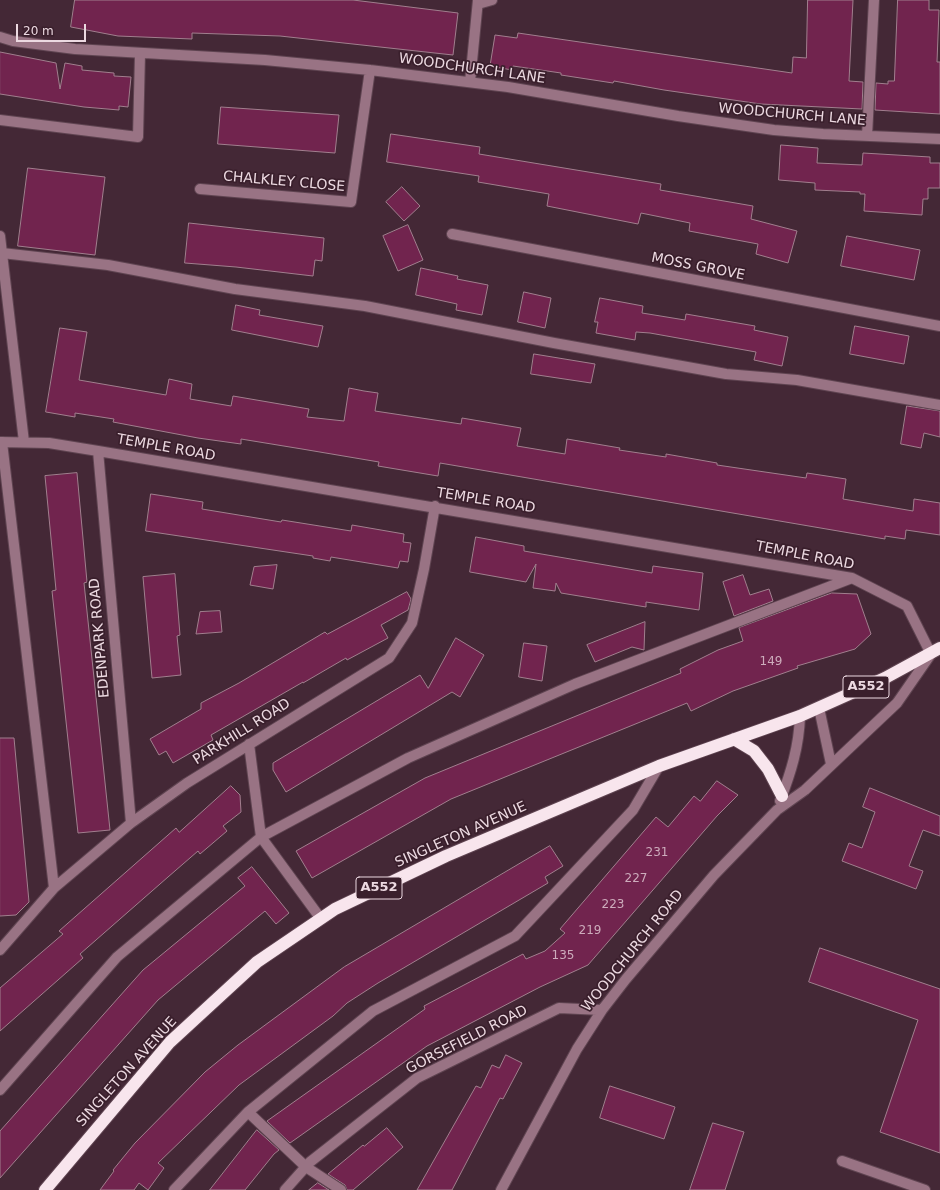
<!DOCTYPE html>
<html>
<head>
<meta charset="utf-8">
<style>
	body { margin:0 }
	#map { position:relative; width:940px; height:1190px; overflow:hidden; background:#442836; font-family:"DejaVu Sans",sans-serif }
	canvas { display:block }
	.scale { position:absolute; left:16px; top:24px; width:70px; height:18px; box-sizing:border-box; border:2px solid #ecd9e1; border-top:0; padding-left:5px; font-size:12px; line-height:14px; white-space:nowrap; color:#ecd9e1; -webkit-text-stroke:3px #3a1f2c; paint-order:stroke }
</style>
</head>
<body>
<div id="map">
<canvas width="940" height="1190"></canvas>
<div class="scale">20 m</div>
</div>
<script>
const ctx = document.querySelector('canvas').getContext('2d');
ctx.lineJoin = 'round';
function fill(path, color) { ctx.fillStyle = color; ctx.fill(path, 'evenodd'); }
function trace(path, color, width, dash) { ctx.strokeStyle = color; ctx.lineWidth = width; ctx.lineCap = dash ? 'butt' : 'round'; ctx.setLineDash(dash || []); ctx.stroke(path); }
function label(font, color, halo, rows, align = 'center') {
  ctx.font = font + ' "DejaVu Sans",sans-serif'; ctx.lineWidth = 3.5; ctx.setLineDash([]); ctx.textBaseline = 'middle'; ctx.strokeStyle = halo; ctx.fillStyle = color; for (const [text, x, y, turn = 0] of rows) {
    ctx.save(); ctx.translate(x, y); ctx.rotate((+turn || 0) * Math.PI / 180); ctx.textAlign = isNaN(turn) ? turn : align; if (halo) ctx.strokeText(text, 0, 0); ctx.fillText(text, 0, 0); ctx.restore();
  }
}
const building = new Path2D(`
	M75,0h278l105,13 -5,42 -173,-19 -88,-3v6l-74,-3 -47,-9z
	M808,0h45l-4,81 14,1 -1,27 -101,-5 -97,-14 -50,-9 -1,2 -52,-8v-2l-48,-7 -1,4 -22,-4 5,-31 22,3 1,-5 274,40 1,-16 13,1z
	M898,0h31v10h10l-2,52h3v52l-65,-4 1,-27 12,1v-3h6z
	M0,52l56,11 4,26 5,-26 17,3v4l32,3v3l17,1 -3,30 -9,-1v4l-35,-3 -84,-13z
	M221,107l118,8 -4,38 -117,-9z
	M391,134l89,13 -1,7 182,30 -1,6 93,16 -2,13 46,12 -9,32 -32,-9 2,-10 -69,-13 1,-8 -49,-10 -3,11 -91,-18 2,-12 -71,-12 1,-6 -92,-14z
	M781,145l37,3 -1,15 45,2 1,-12 67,4v6h10v25h-12v11h-5l-1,16 -58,-4 1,-17h-5v-2l-45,-2v-7l-36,-3z
	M28,168l77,9 -10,78 -77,-9z
	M402,187l18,19 -16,15 -18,-19z
	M189,223l135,15 -2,23 -7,-1 -2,16 -77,-9 -51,-4z
	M408,225l15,35 -25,11 -15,-35z
	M847,236l73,14 -6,30 -73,-14z
	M421,268l37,8 -1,3 31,6 -6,30 -26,-5 1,-6 -41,-9z
	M524,292l27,6 -6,30 -27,-6z
	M600,298l43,8 -1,7 43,7 1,-6 69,12 -1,4 34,7 -6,29 -28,-6 2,-8 -106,-19 -14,-1 -1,8 -39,-7 2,-11h-3z
	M236,305l24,5 -1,5 64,11 -5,21 -86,-17z
	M855,326l54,10 -5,28 -54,-10z
	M60,328l27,4 -8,48 87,15 3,-16 23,5 -2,15 41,7 2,-10 76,13 -2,8 37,4 5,-33 15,3 14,2 -3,18 86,13 1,-6 59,10 -4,18 48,8 2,-15 53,9 -1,2 47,7v-3l51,9v2l89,13 1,-5 39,6 -3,20 70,12 1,-12 26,4v32l-34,-5 -1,9 -20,-3v3l-445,-76 -2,13 -60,-10 1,-4 -77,-13 -61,-10v5l-43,-6 -85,-16 1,-3 -39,-6v4l-29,-5z
	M534,354l61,10 -4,19 -60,-9z
	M907,406l33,5v26l-16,-4 -3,15 -20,-4z
	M77,473l10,109 -3,1 26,247 -32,3 -26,-242 4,-1 -11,-114z
	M151,494l52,8 -1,7 79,13 1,-2 69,11 1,-6 52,9 -1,8 8,1 -3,19 -8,-1 -2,7 -67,-11 -1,4 -17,-3v-2l-167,-25z
	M476,537l48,9v5l128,22 1,-7 50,7 -4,37 -53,-8v5l-85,-14 -5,-10 -1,8 -22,-3 3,-24 -10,18 -56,-10z
	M277,565l-4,24 -23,-4 4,-18z
	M175,574l5,61 -3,1 4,39 -29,3 -9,-101z
	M743,575l7,20 19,-6 4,12 -39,15 -11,-34z
	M407,592l4,7 -3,11 -27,15 7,13 -41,22 -1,-2 -43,25v-1l-92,53 2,5 -40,23 -7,-12 -7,4 -9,-16 51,-30v-6l38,-20 86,-51 2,2z
	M832,593l25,1 14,40 -16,15 -58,17 1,2 -65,23 -42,20 -4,-8 -236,96 -139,79 -16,-27 129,-73 256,-105 -1,-4 38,-19 25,-9 -4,-13z
	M220,611l2,21 -26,2 4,-22z
	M645,622l-1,28 -12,-3 -37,15 -8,-17z
	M456,638l28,17 -24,42 -8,-5 -166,100 -13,-22v-7l147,-88 8,13z
	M524,643l23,3 -5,35 -23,-4z
	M0,738h14l15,164 -13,13 -16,1z
	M717,781l21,14 -21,21 -129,149 -48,22 -113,59 -137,97 -23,-22 158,-112 -1,-3 99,-52 3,5 19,-8 20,-18 -5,-4 96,-112 12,10 26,-31 6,5z
	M231,786l9,9 1,17 -18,14 4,5 -27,23 -2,-3 -30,26 -88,77 3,4 -83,73v-43l63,-54 -4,-3 117,-103 3,4z
	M870,788l70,28v20l-17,-6 -14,36 14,5 -7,18 -74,-28 7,-18 13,5 13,-36 -12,-5z
	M550,846l13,20 -18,11 3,6 -170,100 -31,20 -14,13 -94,69 -81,78 6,5 -16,22 -9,-7 -5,7h-34l14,-19 -1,-1 22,-27 70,-71 33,-27 106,-78z
	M252,867l37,46 -13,11 -11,-13 -107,89 -158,178v-47l143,-161 102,-84 -7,-8z
	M820,948l120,41v164l-60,-21 38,-112 -109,-38z
	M506,1055l16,8 -19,36 -3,-1 -48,92h-35l59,-104 5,2 11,-23 7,3z
	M610,1086l65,21 -11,32 -64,-21z
	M713,1123l31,9 -19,58h-35z
	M387,1128l16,19 -50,43h-6l-2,-5 -17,-11 35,-29 1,1z
	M257,1130l22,20 -5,4 -29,36h-35z
	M318,1183l11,7h-20z`);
fill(building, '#71244e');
trace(building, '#a17f8e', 1);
const minor = new Path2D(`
	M478,4l14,-4
	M0,37l13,4 62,8 190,11 105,10 138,17 170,29 96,14 49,4 117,5
	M470,82l8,-82
	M0,120l138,17 2,-83
	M867,136l7,-136
	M200,189l151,13 19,-132
	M452,234l488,92
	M0,236l24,206
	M2,253l106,12 127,24 130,17 189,37 172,31 71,6 143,25
	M0,442l49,1 49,8 754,127 55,28 24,48 -34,49 -92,87 -28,20 -63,65 -88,104 -24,31 -25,39 -76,141
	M2,442l52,446
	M98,451l33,372
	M819,708l12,56
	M249,744l12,93 60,82
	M780,801c11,-29 19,-54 20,-85
	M0,950l54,-62 77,-65 56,-40 202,-125 23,-35 12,-54 11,-63
	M0,1090l117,-133 144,-120 147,-79 167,-74 277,-106
	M842,1161l83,29
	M174,1190l74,-78
	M285,1190l25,-28 107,-84 142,-70 43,2
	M341,1190l-35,-23 -58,-55 125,-101 142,-75 118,-126 26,-44`);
const highway = new Path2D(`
	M734,739l20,12 14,18 14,27
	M45,1190l125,-148 87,-80 78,-53 111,-53 213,-90 141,-50 85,-38 55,-30`);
trace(minor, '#5f4451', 12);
trace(highway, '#5f4451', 14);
trace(minor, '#997384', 10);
trace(highway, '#f8e5ed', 12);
label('12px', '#cdacbc', null, [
	["149",771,662],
	["231",657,853],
	["227",636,879],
	["223",613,905],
	["219",590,931],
	["135",563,956]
]);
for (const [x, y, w] of [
	[866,687,46],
	[379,888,46]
]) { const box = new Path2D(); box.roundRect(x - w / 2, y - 11, w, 22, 3); ctx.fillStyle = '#3a1f2c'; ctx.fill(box); trace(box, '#ecd9e1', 1); }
label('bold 13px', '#ecd9e1', null, [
	["A552",866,687],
	["A552",379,888]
]);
label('14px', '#ecd9e1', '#3a1f2c', [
	["WOODCHURCH LANE",472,69,8],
	["WOODCHURCH LANE",792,115,5],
	["CHALKLEY CLOSE",284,182,5],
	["MOSS GROVE",698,267,11],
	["TEMPLE ROAD",166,448,10],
	["TEMPLE ROAD",486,501,9],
	["TEMPLE ROAD",805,556,11],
	["EDENPARK ROAD",100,638,-95],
	["PARKHILL ROAD",242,732,-32],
	["SINGLETON AVENUE",461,835,-24],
	["WOODCHURCH ROAD",633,951,-51],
	["GORSEFIELD ROAD",467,1040,-27],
	["SINGLETON AVENUE",127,1072,-48]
]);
</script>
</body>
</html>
